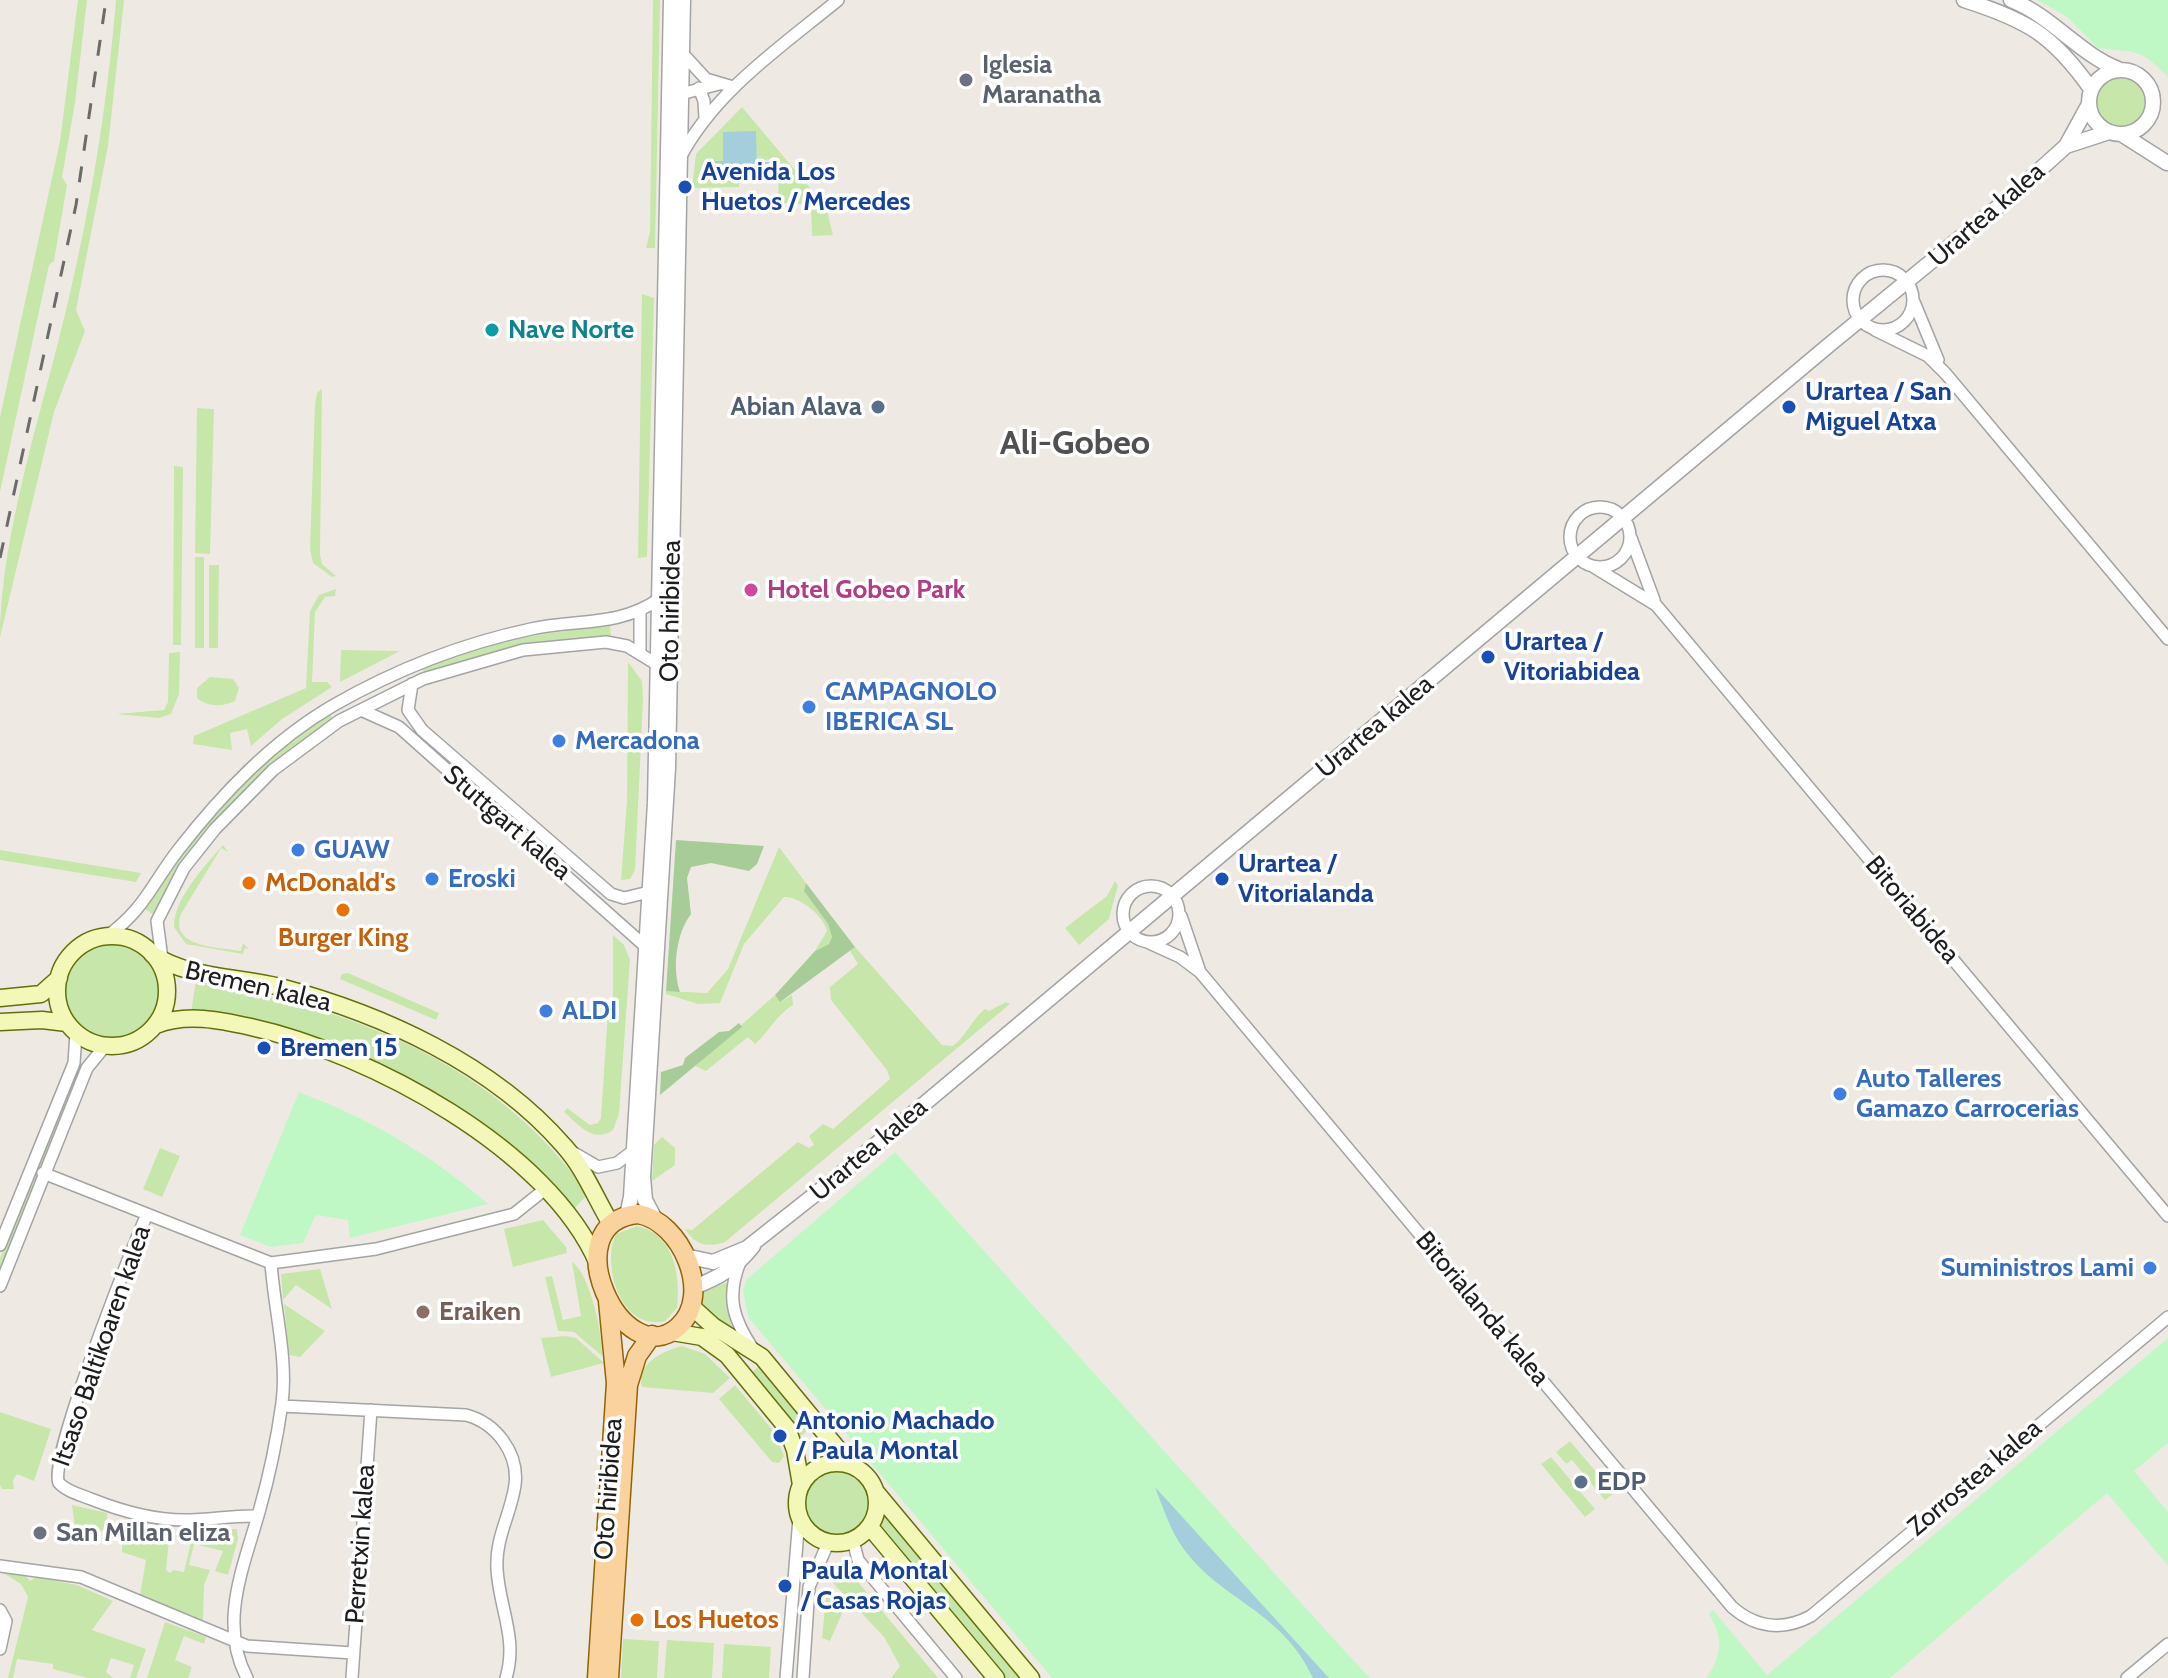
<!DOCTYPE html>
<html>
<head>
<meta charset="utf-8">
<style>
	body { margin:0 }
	canvas { display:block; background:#eeeae3 }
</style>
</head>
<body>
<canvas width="2168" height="1678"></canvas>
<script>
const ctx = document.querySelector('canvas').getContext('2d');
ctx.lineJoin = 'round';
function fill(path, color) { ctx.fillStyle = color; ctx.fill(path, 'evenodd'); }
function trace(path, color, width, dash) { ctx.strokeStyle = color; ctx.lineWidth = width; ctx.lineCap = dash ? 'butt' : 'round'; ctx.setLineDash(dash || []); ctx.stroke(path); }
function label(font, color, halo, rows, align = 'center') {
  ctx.font = font + ' Cabin,sans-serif'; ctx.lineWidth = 7; ctx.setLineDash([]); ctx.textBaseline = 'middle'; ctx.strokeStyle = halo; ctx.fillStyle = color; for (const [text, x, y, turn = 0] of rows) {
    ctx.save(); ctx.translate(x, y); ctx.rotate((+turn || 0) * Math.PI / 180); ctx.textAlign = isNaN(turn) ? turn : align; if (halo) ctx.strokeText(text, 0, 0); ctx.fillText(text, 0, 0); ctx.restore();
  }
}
fill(new Path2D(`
	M78,0h9l-12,103 -13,74 5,8 -13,76 -5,4 -49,227v-75l60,-276z
	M116,0h8l-16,146 -32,164 9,21 -31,81 -54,225c0,-86 32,-195 54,-279 31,-117 52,-238 62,-358z
	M653,0h7l-5,248h-9l4,-16z
	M2094 102a27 27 0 1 1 54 0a27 27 0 1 1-54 0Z
	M742,107l84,100 7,28 -21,1 -1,-31 -33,-2 1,-38 -7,-6 -15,2 -2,-30 -32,30 -18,1 1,17h33v8l-47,1 4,-34z
	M642,294l12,4 -7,259 -9,1z
	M322,389l-2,166 2,9 14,12 -4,1 -19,-14 -3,-14 5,-145 2,-11z
	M197,408l17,1 -4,145 -15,-1z
	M174,466l9,1 -2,178h-8z
	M195,557h9v91h-9z
	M209,565h10l-1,83h-9z
	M336,589l-1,7 -10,1 -10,15 -3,70h15l5,5 -50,32 -31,27 -4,-17 -17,4 2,17 -39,-6 1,-8 112,-48 4,-77 9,-16z
	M610,626l1,11c-64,1 -125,16 -186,37l-4,-9c62,-22 123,-33 189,-39z
	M341,650l59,1 -60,31z
	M180,652l-1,42 -8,20 -12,4 -43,-4 48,-4 4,-8 1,-49z
	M628,662l14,19 1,19 -8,170 -5,9 -9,1 6,-79z
	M210,677l23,2 6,9 -4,13c-12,6 -27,6 -38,-3v-10z
	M329,712l5,9 -23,15 -129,130 -28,49 -11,-7 50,-73 75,-78z
	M223,845l5,7 -7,-4 -40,66c-12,34 38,33 60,37l2,-8 6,6 -4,-1 -2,6 -57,-10 -12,-17c-1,-28 32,-62 49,-82z
	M779,847l27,36 -2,8 24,33 4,13 -3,7 -14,7 12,-20c-3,-15 -28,-35 -43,-34l-40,47 -24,59 -22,1 -32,-10v-3l41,2 21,-24z
	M0,850l141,23 -5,9 -136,-22z
	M1115,881l3,4 -9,34 -30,26 -14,-17 42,-32z
	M613,935l11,10 6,15 -11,154 -6,16c-20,14 -35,-6 -49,-18l3,-4 23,17 8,-2 3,-5 7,-107h5z
	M64 992a48 48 0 1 1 96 0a48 48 0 1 1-96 0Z
	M855,947l87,98 11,1c14,-11 19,-27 32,-37l4,2 17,-9 4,2 -285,238c-18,6 -30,3 -40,-13l7,1 106,-88 11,6 5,-3 -5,-9 14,-12 10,5 57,-50 -3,-9 -56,-70 -1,-13 28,-23 -8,-13z
	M348,973l91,40 -3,7 -96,-41 2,-5z
	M196,981c155,27 298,80 392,213l-18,19 -173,-138 -206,-63z
	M775,995l5,7 12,-7 1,10c-17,10 -24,27 -38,39l-7,-7 -42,34 -11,-5z
	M75,1071l5,2 -80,204v-19z
	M662,1137l13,11v17l-23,16 2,-36z
	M160,1148l20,8 -18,41 -19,-8z
	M543,1220l23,27 1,6 -54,14 -9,-38z
	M637,1226c37,7 44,50 40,82l-12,13c-44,11 -64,-56 -49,-87z
	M572,1262c18,11 31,74 30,94l-28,-24 -16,-1 -13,-54 7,-1 11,44 18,-4z
	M320,1269l12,40 -36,-24 -13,15 -2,-26z
	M728,1282l-2,18 6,29 -26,-17 -5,-13 4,-9z
	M284,1304l41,27 -25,26 -11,-2z
	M566,1336l10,2 28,25 -53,14 -10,-39z
	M682,1346l23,8 25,24 -17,15 -71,-6c-7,-23 21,-36 40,-41z
	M761,1365l52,61 -16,13 -48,-65z
	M735,1385l39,47 10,24 -5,7 -7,-1 -53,-63z
	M0,1412l51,17 -17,52 -17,-7 -4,6 1,9h-12l-2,-4z
	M1570,1441l44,52 -9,7 -33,-40 -6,4 -10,-12z
	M1551,1457l44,52 -10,8 -44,-53z
	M802 1503a33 33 0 1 1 66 0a33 33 0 1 1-66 0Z
	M72,1505l35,8v17l-31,3z
	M882,1508l143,170h-21l-129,-153z
	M129,1523l41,6 -4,41 4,3 3,-3 11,2 10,-43h43l1,10 -10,36 -13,-4 8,-20 -29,-7 -5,21 21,5 -6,15 -1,35 -63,-25 6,-35 -24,-8v-24h6z
	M848,1570l90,108h-47l9,-12 -16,-29 -51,-54z
	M0,1571l24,3 6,7 6,-4 41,8 36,16 -21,29 54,19 -10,29h-6l4,-13 -23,-7 -5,14 7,6h-25l-35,-9v-5l-36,-5 -4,19h-5l20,-81 -7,-13z
	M827,1588l17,21 -14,32 -8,-3z
	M165,1622l41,15 -2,7 -20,-8 -9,24 17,7 -4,11h-41z
	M623,1639l36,2 -2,37h-36z
	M667,1640l47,3 -2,35h-48z
	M724,1644l47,3 -2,31h-47z`), '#c7e7aa');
fill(new Path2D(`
	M676,840l88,6 -7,18 -8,7 -38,-8 -20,4 -4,11 4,36c-15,20 -19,54 -11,78l-14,-1z
	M806,883l49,64 -75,55 -5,-7 40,-44 14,-7 3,-7 -4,-13 -24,-33z
	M739,1023l3,4 -82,68 1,-23 22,-7 2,-7 34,-26 10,-1z`), '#a7cc98');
fill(new Path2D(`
	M2037,0h131v77c-30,-30 -31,-24 -70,-29l-32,-32z
	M299,1092c71,27 132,62 189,112l-138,34 -2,-18 -32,-5 -13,28 -32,4 -31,-12z
	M895,1152l436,484 39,42h-318l-304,-361 -5,-27 4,-11z
	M2168,1338v105l-34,28 34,41v54l-61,-73 -217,185h-184c17,-23 17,-40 3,-64l4,-4 54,65z`), '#c0f8c5');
fill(new Path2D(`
	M756,131l1,37 5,-6h9l1,13 -9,2 -6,-7v9h-34l-1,-10 -17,1v-9h18v-29z
	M1155,1487l174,191h-16c-32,-69 -91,-76 -130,-130 -13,-18 -20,-41 -28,-61z`), '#a4cedb');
const minor = new Path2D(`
	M683,54l23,25 27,8
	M699,88l5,13 1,17
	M677,95l42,-11
	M680,158c35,-67 101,-111 158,-158
	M1853 300a30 30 0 1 1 60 0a30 30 0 1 1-60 0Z
	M1914,302l24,58
	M1875,330l53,26 18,18 222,265
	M1570 537a30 30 0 1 1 60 0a30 30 0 1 1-60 0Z
	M1631,538l23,62
	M1594,567l62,38 512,611
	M640,652v-39
	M412,684l-4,26 14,20 189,164 13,4 25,-6
	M361,710l38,17 247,220
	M1123 914a28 28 0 1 1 56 0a28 28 0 1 1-56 0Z
	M1181,916l19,56
	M106,937c39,-28 45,-52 73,-88 43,-55 93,-108 155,-144 63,-36 127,-61 197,-76 46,-10 88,-2 128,-30
	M1147,942l33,15 20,15 532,635c24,21 51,24 79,9l357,-299
	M164,974l-7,-53 27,-53 31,-39 58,-59 66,-49 84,-42 100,-29 83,-8 21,4 31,19
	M574,1153l24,14 19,-4 16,-12
	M43,1173l228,90 105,-14 138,-35 30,-24
	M147,1214c-14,33 -101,250 -88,269 7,8 22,12 32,16 30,12 62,21 94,21 25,0 49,-5 73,-4
	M0,1245l74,-182 2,-30
	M740,1262c-14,35 -7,57 13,87
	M0,1286l87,-218 18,-22
	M282,1406l184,9c30,8 53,38 49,70 -4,29 -20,53 -18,84 2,39 21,69 9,109
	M853,1540l5,20 98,118
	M0,1566l81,11 166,69 106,7
	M0,1610l6,11 -6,28
	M247,1678c-29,-55 -3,-112 12,-166 10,-35 18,-73 23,-109 6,-44 -8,-95 -11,-140
	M352,1678l19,-268
	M786,1678l13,-160
	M803,1678l6,-91 19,-44
	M2127,1678l41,-34`);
const tertiary = new Path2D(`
	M1964,0c63,20 89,35 127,89
	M2011,0c41,16 67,53 107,69
	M2089 102a32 32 0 1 1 64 0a32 32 0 1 1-64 0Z
	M2123,135l44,28
	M2066,146l43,-14
	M627,1215l4,-18 24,-394 16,-803
	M655,1219l-10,-19 -2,-23 25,-409 15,-768
	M685,1256l28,6 34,-14 90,-71 992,-832 175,-143 62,-56 23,-42
	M692,1288c26,-10 44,-20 61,-42`);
const secondary = new Path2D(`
	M57 991a55 55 0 1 1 110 0a55 55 0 1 1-110 0Z
	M152,954c38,25 85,22 128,33 102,27 213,77 284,159 20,22 32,53 47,78
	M0,998l41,-4 18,-16
	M0,1022l42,-2 25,3
	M156,1025c30,-12 64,-5 95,2 118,26 298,122 347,237
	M691,1306l22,20 49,31 90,109
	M672,1332l30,5 25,18 60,73 8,22 6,35
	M797 1503a40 40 0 1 1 80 0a40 40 0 1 1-80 0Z
	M876,1492l155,186
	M870,1527l126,151`);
const primary = new Path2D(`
	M638,1214c43,7 76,81 40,113 -55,49 -127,-105 -40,-113z
	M597,1678l19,-295 -8,-82
	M609,1678l19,-293 9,-29 15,-21`);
trace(minor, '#a4a4a4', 14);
trace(tertiary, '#a4a4a4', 17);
trace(secondary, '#637008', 19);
trace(primary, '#926504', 21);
trace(minor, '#fff', 11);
trace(tertiary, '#fff', 14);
trace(secondary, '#f3f7b7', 16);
trace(primary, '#f9d29d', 18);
trace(new Path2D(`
	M0,558l76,-353 30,-205`), '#6b6b6b', 3, [16, 16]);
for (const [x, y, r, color] of [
	[966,80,8,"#6b7280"],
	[685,187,8,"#1a4fb4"],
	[492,330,8,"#0f9aa8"],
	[878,407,8,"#5c6f8a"],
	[1789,407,8,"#1a4fb4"],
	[751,590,8,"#d1479c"],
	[1488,657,8,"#1a4fb4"],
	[809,707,8,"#3f7fe0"],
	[559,741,8,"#3f7fe0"],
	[298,850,8,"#3f7fe0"],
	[432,879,8,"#3f7fe0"],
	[1222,879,8,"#1a4fb4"],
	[249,883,8,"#e8710a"],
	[343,910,8,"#e8710a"],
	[546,1011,8,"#3f7fe0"],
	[264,1048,8,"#1a4fb4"],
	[1840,1094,8,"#3f7fe0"],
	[2150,1268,8,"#3f7fe0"],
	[423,1312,8,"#8d6e63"],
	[780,1436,8,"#1a4fb4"],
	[1581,1482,8,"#5c6f8a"],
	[40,1533,8,"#6b7280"],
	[785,1586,8,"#1a4fb4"],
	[637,1620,8,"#e8710a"]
]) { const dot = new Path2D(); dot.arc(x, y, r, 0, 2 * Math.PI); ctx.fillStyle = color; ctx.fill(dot); trace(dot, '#fff', 3); }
label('bold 26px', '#5b616d', '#fff', [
	["Iglesia",982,65],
	["Maranatha",982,95],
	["San Millan eliza",56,1533]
], 'left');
label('bold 26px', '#164399', '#fff', [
	["Avenida Los",701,172],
	["Huetos / Mercedes",701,202],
	["Urartea / San",1805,392],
	["Miguel Atxa",1805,422],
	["Urartea /",1504,642],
	["Vitoriabidea",1504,672],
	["Urartea /",1238,864],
	["Vitorialanda",1238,894],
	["Bremen 15",280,1048],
	["Antonio Machado",796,1421],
	["/ Paula Montal",796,1451],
	["Paula Montal",801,1571],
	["/ Casas Rojas",801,1601]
], 'left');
label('26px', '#1d1d1d', '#fff', [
	["Urartea kalea",1987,215,-41],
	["Oto hiribidea",671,611,-89],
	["Urartea kalea",1375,727,-40],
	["Stuttgart kalea",507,823,41],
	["Bitoriabidea",1912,910,50],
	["Bremen kalea",258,987,13],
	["Urartea kalea",869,1150,-40],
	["Bitorialanda kalea",1482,1309,50],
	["Itsaso Baltikoaren kalea",102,1346,-71],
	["Zorrostea kalea",1975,1478,-40],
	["Oto hiribidea",609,1489,-86],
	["Perretxin kalea",361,1544,-86]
]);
label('bold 26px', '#0d838f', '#fff', [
	["Nave Norte",508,330]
], 'left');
label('bold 26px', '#4e5e75', '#fff', [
	["Abian Alava",862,407],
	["EDP",1597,1482,"left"]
], 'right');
label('bold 26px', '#b23c85', '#fff', [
	["Hotel Gobeo Park",767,590]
], 'left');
label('bold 26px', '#366cbe', '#fff', [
	["CAMPAGNOLO",825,692],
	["IBERICA SL",825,722],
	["Mercadona",575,741],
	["GUAW",314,850],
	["Eroski",448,879],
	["ALDI",562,1011],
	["Auto Talleres",1856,1079],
	["Gamazo Carrocerias",1856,1109],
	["Suministros Lami",2134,1268,"right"]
], 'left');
label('bold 26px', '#c56008', '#fff', [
	["McDonald's",265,883],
	["Burger King",343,938,"center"],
	["Los Huetos",653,1620]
], 'left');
label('bold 26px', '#785e54', '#fff', [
	["Eraiken",439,1312]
], 'left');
label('bold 34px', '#505050', '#fff', [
	["Ali-Gobeo",1075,444]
]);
</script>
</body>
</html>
